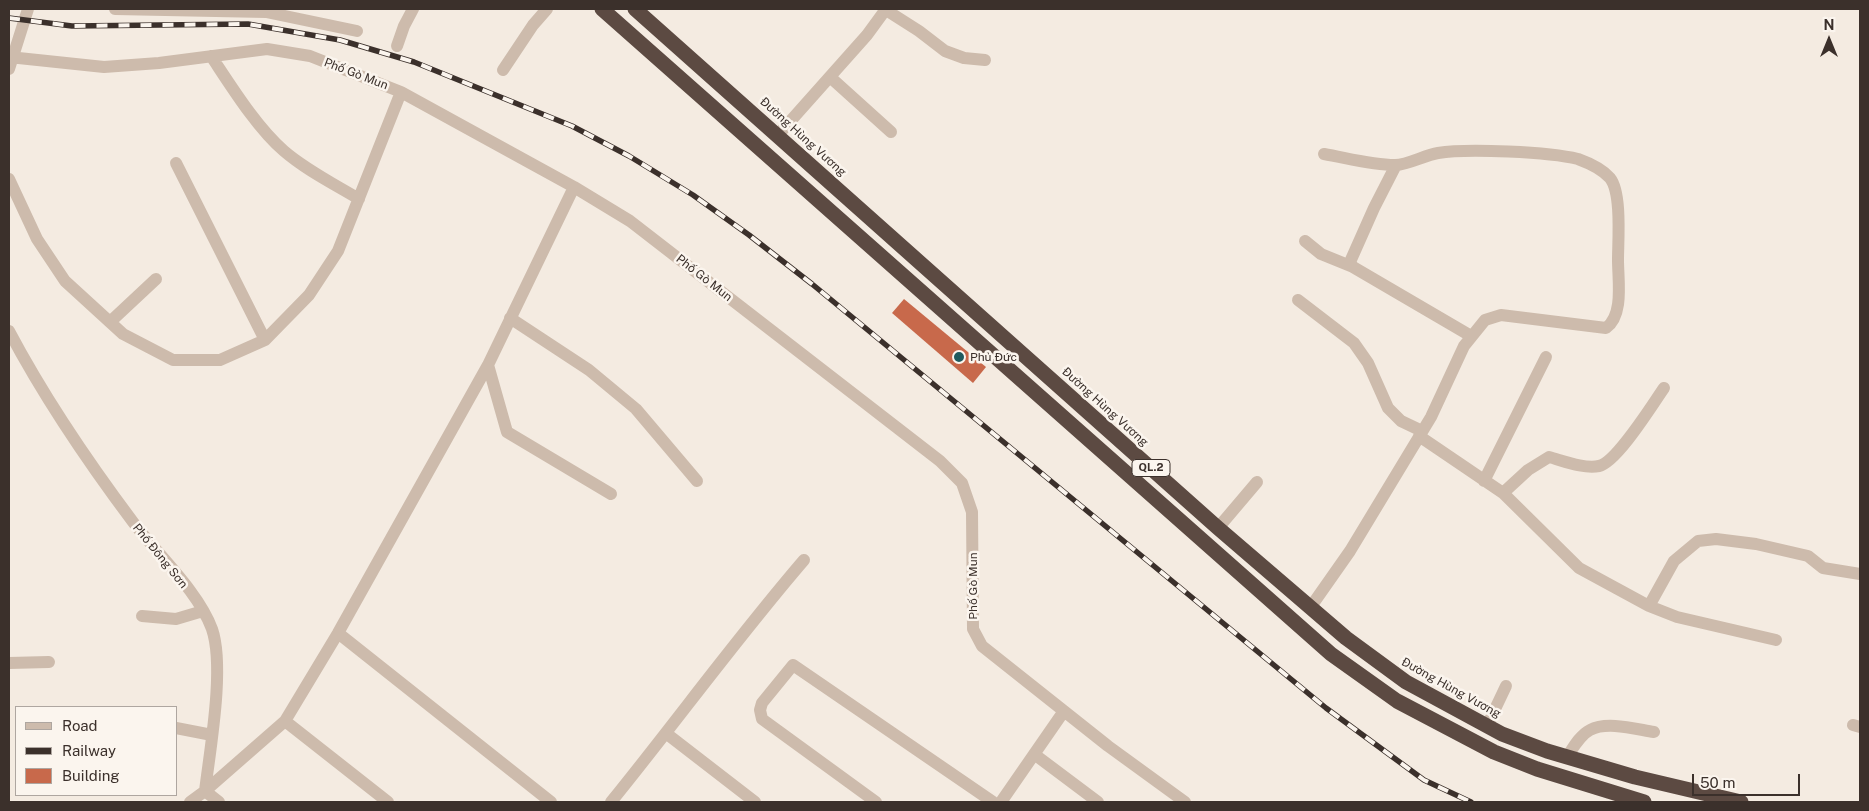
<!DOCTYPE html>
<html>
<head>
<meta charset="utf-8">
<style>
	body { margin:0 }
	#map { position:relative; width:1869px; height:811px; overflow:hidden; background:#f4ebe1; font-family:"Public Sans",sans-serif }
	canvas { display:block }
	.frame { position:absolute; inset:0; border:10px solid #3b302b; pointer-events:none }
	.legend { position:absolute; left:15px; top:706px; width:162px; height:90px; box-sizing:border-box; background:#fbf5ee; border:1px solid #aea6a0; margin:0; padding:6px 9px; list-style:none; font-size:15px; color:#3b302b }
	.legend li { display:flex; align-items:center; gap:10px; height:25px }
	.legend b { width:25px; border:1px solid #aea6a0 }
	.north { position:absolute; left:1804px; top:15px; width:50px; height:50px; -webkit-text-stroke:4px #fbf5ee; paint-order:stroke; rotate:0deg; font-size:14px; font-weight:700; line-height:20px; text-align:center; color:#3b302b }
	.north::after { content:''; display:block; margin:auto; width:18px; height:22px; background:#3b302b; clip-path:polygon(50% 0,100% 100%,50% 72%,0 100%) }
	.scale { position:absolute; left:1692px; top:774px; width:108px; height:22px; box-sizing:border-box; border:2px solid #3b302b; border-top:0; padding-left:6px; font-size:15px; line-height:18px; white-space:nowrap; color:#3b302b; -webkit-text-stroke:4px #fbf5ee; paint-order:stroke }
</style>
</head>
<body>
<div id="map">
<canvas width="1869" height="811"></canvas>
<div class="frame"></div>
<ul class="legend">
<li><b style="height:6px;background:#cdbbac"></b>Road</li>
<li><b style="height:6px;background:#3b302b"></b>Railway</li>
<li><b style="height:14px;background:#c8694b"></b>Building</li>
</ul>
<div class="north">N</div>
<div class="scale">50 m</div>
</div>
<script>
const ctx = document.querySelector('canvas').getContext('2d');
ctx.lineJoin = 'round';
function fill(path, color) { ctx.fillStyle = color; ctx.fill(path, 'evenodd'); }
function trace(path, color, width, dash) { ctx.strokeStyle = color; ctx.lineWidth = width; ctx.lineCap = dash ? 'butt' : 'round'; ctx.setLineDash(dash || []); ctx.stroke(path); }
function label(font, color, halo, rows, align = 'center') {
  ctx.font = font + ' "Public Sans",sans-serif'; ctx.lineWidth = 5; ctx.setLineDash([]); ctx.textBaseline = 'middle'; ctx.strokeStyle = halo; ctx.fillStyle = color; for (const [text, x, y, turn = 0] of rows) {
    ctx.save(); ctx.translate(x, y); ctx.rotate((+turn || 0) * Math.PI / 180); ctx.textAlign = isNaN(turn) ? turn : align; if (halo) ctx.strokeText(text, 0, 0); ctx.fillText(text, 0, 0); ctx.restore();
  }
}
fill(new Path2D(`
	M904,299l82,68 -13,16 -81,-70z`), '#c8694b');
trace(new Path2D(`
	M115,9l151,3 91,19
	M886,10l33,21 26,20 19,7 21,2
	M397,46l7,-20 9,-17
	M211,56c20,30 46,72 73,95 22,19 50,33 75,48
	M9,57l95,10 55,-4 108,-14 43,7 91,36 173,95 56,34 310,240 22,22 10,29 1,117 9,17 126,100 77,56
	M9,69l19,-60
	M503,70l30,-45 14,-16
	M830,77l61,55
	M778,135l89,-100 19,-26
	M176,163l89,177
	M1396,165l-22,43 -24,54 3,5 118,69
	M9,179l28,60 28,42 58,53 50,26h47l45,-20 44,-45 29,-44 63,-159
	M1305,241l16,13 32,13
	M1298,300l56,43 14,20 20,45 13,13 21,10
	M510,318l79,52 47,39 61,72
	M110,322l46,-43
	M9,331c35,66 79,131 124,191 24,32 65,69 79,107 13,38 -2,120 -7,162l-15,11
	M488,365l19,67 104,62
	M1419,436l84,57 76,75 70,38 28,11 99,23
	M1484,481l62,-124
	M1503,493l25,-23 21,-13c15,4 35,12 50,9 18,-4 53,-61 65,-78
	M1218,528l39,-46
	M1649,606l25,-45 24,-20 18,-2 40,5 52,12 15,12 37,6
	M1310,608l40,-57 81,-134 33,-71 21,-26 16,-5 105,13c18,-13 12,-47 12,-68 0,-19 4,-67 -8,-82 -8,-9 -21,-15 -32,-19 -28,-7 -111,-11 -140,-6 -13,2 -31,12 -43,12 -23,0 -48,-7 -71,-11
	M142,616l34,3 27,-8
	M338,633l213,169
	M9,663l40,-1
	M285,721l103,81
	M1853,725l7,2
	M1487,726l19,-40
	M176,728l36,7
	M667,734l88,68
	M1034,754l64,48
	M1567,757c6,-9 13,-22 23,-27 17,-9 45,-1 64,2
	M219,802l-14,-11 80,-70 53,-88 150,-268 86,-178
	M611,802c65,-80 125,-163 193,-242
	M876,802l-114,-83 -2,-9 2,-7 31,-38 200,137
	M1001,802l63,-91`), '#cdbbac', 12);
trace(new Path2D(`
	M602,9l729,645 66,47 97,51 43,17 107,33
	M635,9l583,519 128,110 60,44 96,52 45,17 88,26 106,25`), '#5c4a42', 15);
const rail = new Path2D(`
	M9,18l63,8 176,-2 92,16 74,22 158,64 57,30 64,39 56,40 63,49 514,424 98,72 47,22`);
trace(rail, '#3b302b', 5.5);
trace(rail, '#fbf5ee', 4, [11]);
for (const [x, y, r, color] of [
	[959,357,6,"#1f5a5e"]
]) { const dot = new Path2D(); dot.arc(x, y, r, 0, 2 * Math.PI); ctx.fillStyle = color; ctx.fill(dot); trace(dot, '#fbf5ee', 2); }
for (const [x, y, w] of [
	[1151,468,38]
]) { const box = new Path2D(); box.roundRect(x - w / 2, y - 8.5, w, 17, 4); ctx.fillStyle = '#fbf5ee'; ctx.fill(box); trace(box, '#3b302b', 1); }
label('bold 11px', '#3b302b', null, [
	["QL.2",1151,468]
]);
label('12px', '#3b302b', '#fbf5ee', [
	["Phố Gò Mun",356,74,21],
	["Đường Hùng Vương",803,137,42],
	["Phố Gò Mun",704,278,38],
	["Đường Hùng Vương",1105,407,42],
	["Phố Đông Sơn",160,556,51],
	["Phố Gò Mun",973,586,-90],
	["Đường Hùng Vương",1451,688,29]
]);
label('12px', '#3b302b', '#fbf5ee', [
	["Phủ Đức",970,357]
], 'left');
</script>
</body>
</html>
